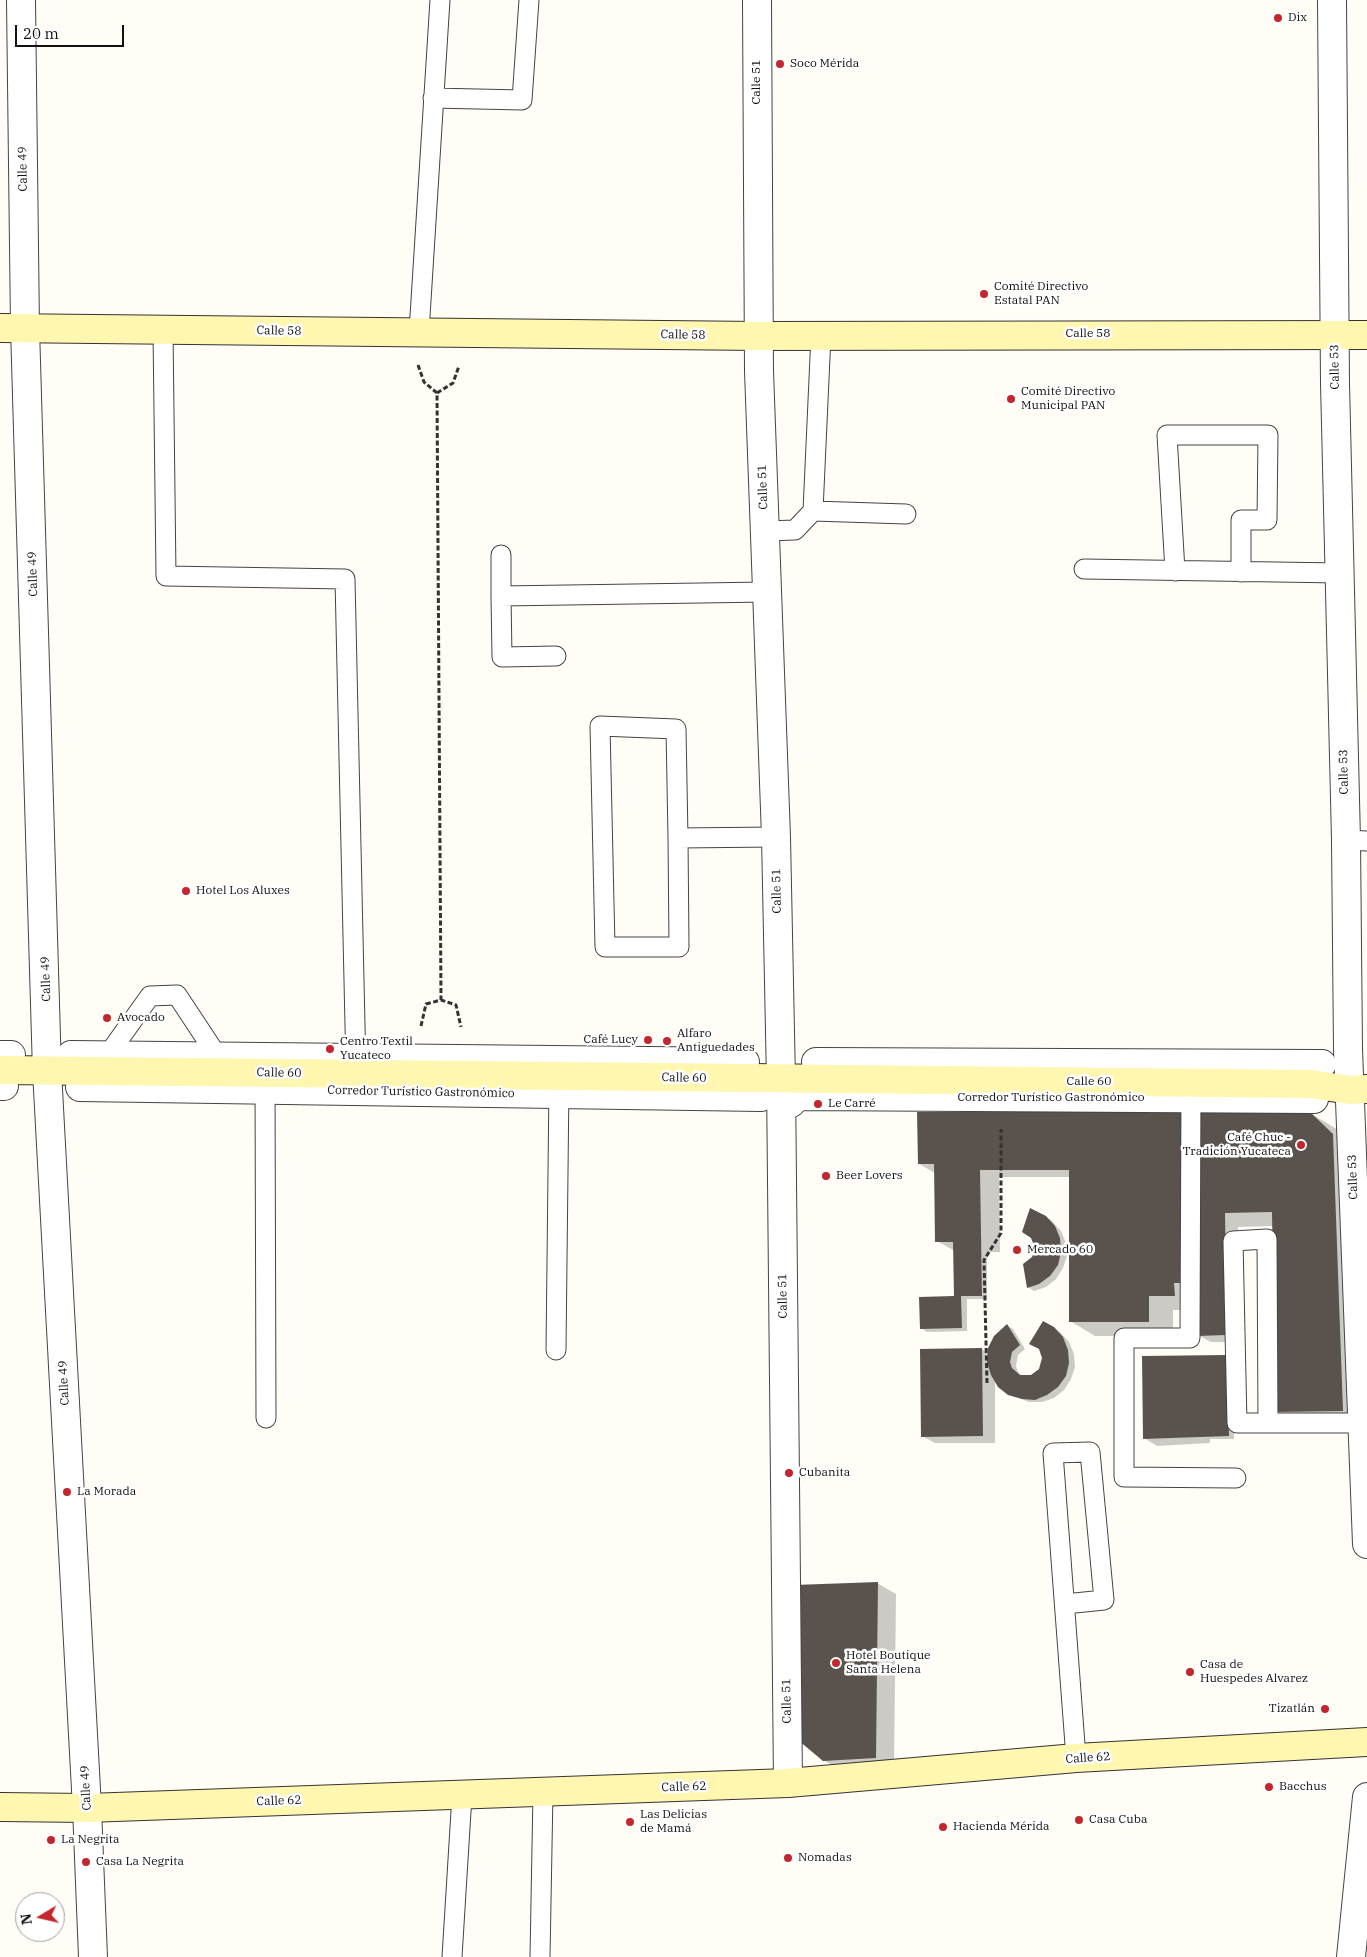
<!DOCTYPE html>
<html>
<head>
<meta charset="utf-8">
<style>
	body { margin:0 }
	#map { position:relative; width:1367px; height:1957px; overflow:hidden; background:#fffdf5; font-family:"IBM Plex Serif",serif }
	canvas { display:block }
	.north { position:absolute; left:15px; top:1892px; width:50px; height:50px; box-sizing:border-box; background:#fff; border:1px solid #a0a0a0; border-radius:50%; rotate:261deg; font-size:14px; font-weight:700; line-height:20px; text-align:center; color:#111 }
	.north::after { content:''; display:block; margin:auto; width:18px; height:22px; background:#c4262e; clip-path:polygon(50% 0,100% 100%,50% 72%,0 100%) }
	.scale { position:absolute; left:15px; top:25px; width:109px; height:22px; box-sizing:border-box; border:2px solid #111; border-top:0; padding-left:6px; font-size:15px; line-height:18px; white-space:nowrap; color:#111; -webkit-text-stroke:4px #fff; paint-order:stroke }
</style>
</head>
<body>
<div id="map">
<canvas width="1367" height="1957"></canvas>
<div class="north">N</div>
<div class="scale">20 m</div>
</div>
<script>
const ctx = document.querySelector('canvas').getContext('2d');
ctx.lineJoin = 'round';
function fill(path, color) { ctx.fillStyle = color; ctx.fill(path, 'evenodd'); }
function trace(path, color, width, dash) { ctx.strokeStyle = color; ctx.lineWidth = width; ctx.lineCap = dash ? 'butt' : 'round'; ctx.setLineDash(dash || []); ctx.stroke(path); }
function label(font, color, halo, rows, align = 'center') {
  ctx.font = font + ' "IBM Plex Serif",serif'; ctx.lineWidth = 5; ctx.setLineDash([]); ctx.textBaseline = 'middle'; ctx.strokeStyle = halo; ctx.fillStyle = color; for (const [text, x, y, turn = 0] of rows) {
    ctx.save(); ctx.translate(x, y); ctx.rotate((+turn || 0) * Math.PI / 180); ctx.textAlign = isNaN(turn) ? turn : align; if (halo) ctx.strokeText(text, 0, 0); ctx.fillText(text, 0, 0); ctx.restore();
  }
}
fill(new Path2D(`
	M1310,1113l25,15 23,21 9,275 -67,1 -24,-14 -3,-185 -35,1 1,115h-28l-13,-7v-25h-25v26h-78l-25,-15 1,-144h-72l1,75h-13v47h-20v32l-40,1 -6,-4 35,-30 -1,-47 -18,-10 -2,-68 -16,-9z
	M1046,1217l6,4 9,10 5,12 1,13 -4,12 -7,11 -10,8 -12,4 -6,-4 5,-29z
	M1043,1322l17,10 9,10 5,12 1,13 -4,12 -7,11 -10,8 -12,4h-13l-20,-8 -14,-15v64h-60l-13,-7 60,-87 7,5 18,-29 6,4 12,20 -7,6 -2,11 2,6 4,4h10l8,-7 3,-11z
	M1233,1360l1,79h-24v4l-53,3 -13,-8z
	M877,1583l19,11 -2,174 -51,3 -20,-11z`), '#0003');
fill(new Path2D(`
	M917,1112h393l23,22 10,277 -68,1 -3,-200 -47,1 2,122 -30,1 -1,-53h-22l1,13h-26v26h-80v-152h-89l2,126h-21l1,32 -42,1 -1,-32 35,-1 -1,-54h-18l-1,-78h-16z
	M1030,1208l16,8 9,10 5,12 1,14 -3,13 -8,11 -11,8 -12,4 -4,-24 9,-7 3,-9 -4,-10 -9,-6z
	M1043,1321l11,6 9,10 5,13 1,13 -3,13 -8,11 -11,8 -12,5 -13,-1 -14,-4 -10,-8 -7,-12 -4,-13 1,-14 6,-12 13,-12 13,21 -8,7 -2,10 2,6 8,7h11l8,-6 3,-11 -3,-9 -10,-5z
	M982,1348l1,88 -62,1 -1,-88z
	M1227,1355l2,81 -86,3 -1,-83z
	M878,1582l-2,176 -53,3 -25,-21 -4,-155z`), '#5a524d');
const service = new Path2D(`
	M433,98l89,2 7,-100
	M163,330l3,246 179,3 11,491
	M419,332l21,-332
	M813,511l8,-176
	M765,531l30,-1 18,-19 93,3
	M501,555v41l266,-4
	M1084,569l256,4
	M1175,571l-8,-136h101l-1,85h-26v52
	M501,596l1,61 54,-1
	M678,838l1,109h-74l-5,-221 76,3 2,109 98,-1
	M1346,840l21,1
	M102,1063l48,-67 27,-1 41,62 4,8
	M265,1080l1,338
	M1191,1087l-1,251h-66v139l112,1
	M556,1350l3,-267
	M1268,1423l-1,-184 -34,2 4,182h126
	M1065,1604l39,-4 -14,-148 -37,1 23,305
	M452,1957l10,-162
	M540,1957l3,-165`);
const pedestrian = new Path2D(`
	M0,1055h11
	M71,1055l674,7
	M816,1062l506,2
	M0,1086h4
	M80,1087l681,10
	M791,1103l7,-7 516,3`);
const minor = new Path2D(`
	M757,0l2,371 17,466 5,243 7,703
	M1332,0l3,383 11,457 2,209 19,495
	M1351,1957l16,-160`);
const tertiary = new Path2D(`
	M21,0l4,328 22,743 40,737 6,149`);
const secondary = new Path2D(`
	M0,328l758,8 609,-1
	M0,1070l1311,14 39,6 17,-1
	M0,1807l87,1 701,-25 288,-25 291,-16`);
trace(service, '#444', 21);
trace(pedestrian, '#444', 30);
trace(minor, '#444', 30);
trace(tertiary, '#444', 30);
trace(secondary, '#333', 30);
trace(new Path2D(`
	M418,365l6,17 13,11 4,607
	M437,393l16,-10 6,-17
	M421,1026l5,-22 15,-4 15,5 5,22
	M987,1383l-3,-123 17,-27v-104`), '#333', 3, [5, 2.5]);
trace(service, '#fff', 19);
trace(pedestrian, '#fff', 28);
trace(minor, '#fff', 28);
trace(tertiary, '#fff', 28);
trace(secondary, '#fff6b0', 28);
for (const [x, y, r, color] of [
	[1278,18,5,"#c4262e"],
	[780,64,5,"#c4262e"],
	[984,294,5,"#c4262e"],
	[1011,399,5,"#c4262e"],
	[186,891,5,"#c4262e"],
	[107,1018,5,"#c4262e"],
	[648,1040,5,"#c4262e"],
	[667,1041,5,"#c4262e"],
	[330,1049,5,"#c4262e"],
	[818,1104,5,"#c4262e"],
	[1301,1145,5,"#c4262e"],
	[826,1176,5,"#c4262e"],
	[1017,1250,5,"#c4262e"],
	[789,1473,5,"#c4262e"],
	[67,1492,5,"#c4262e"],
	[836,1663,5,"#c4262e"],
	[1190,1672,5,"#c4262e"],
	[1325,1709,5,"#c4262e"],
	[1269,1787,5,"#c4262e"],
	[1079,1820,5,"#c4262e"],
	[630,1822,5,"#c4262e"],
	[943,1827,5,"#c4262e"],
	[51,1840,5,"#c4262e"],
	[788,1858,5,"#c4262e"],
	[86,1862,5,"#c4262e"]
]) { const dot = new Path2D(); dot.arc(x, y, r, 0, 2 * Math.PI); ctx.fillStyle = color; ctx.fill(dot); trace(dot, '#fff', 2); }
label('12px', '#111', '#fff', [
	["Dix",1288,18],
	["Soco Mérida",790,64],
	["Comité Directivo",994,287],
	["Estatal PAN",994,301],
	["Comité Directivo",1021,392],
	["Municipal PAN",1021,406],
	["Hotel Los Aluxes",196,891],
	["Avocado",117,1018],
	["Alfaro",677,1034],
	["Antiguedades",677,1048],
	["Café Lucy",638,1040,"right"],
	["Centro Textil",340,1042],
	["Yucateco",340,1056],
	["Le Carré",828,1104],
	["Café Chuc -",1291,1138,"right"],
	["Tradición Yucateca",1291,1152,"right"],
	["Beer Lovers",836,1176],
	["Mercado 60",1027,1250],
	["Cubanita",799,1473],
	["La Morada",77,1492],
	["Hotel Boutique",846,1656],
	["Santa Helena",846,1670],
	["Casa de",1200,1665],
	["Huespedes Alvarez",1200,1679],
	["Tizatlán",1315,1709,"right"],
	["Bacchus",1279,1787],
	["Las Delicias",640,1815],
	["de Mamá",640,1829],
	["Casa Cuba",1089,1820],
	["Hacienda Mérida",953,1827],
	["La Negrita",61,1840],
	["Nomadas",798,1858],
	["Casa La Negrita",96,1862]
], 'left');
label('12px', '#111', '#fff', [
	["Calle 51",757,82,-90],
	["Calle 49",23,169,-91],
	["Calle 58",279,331,1],
	["Calle 58",1088,334],
	["Calle 58",683,335,1],
	["Calle 53",1335,367,-91],
	["Calle 51",763,487,-92],
	["Calle 49",33,574,-92],
	["Calle 53",1344,772,-91],
	["Calle 51",777,891,-91],
	["Calle 49",46,979,-92],
	["Calle 60",279,1073,1],
	["Calle 60",684,1078,1],
	["Calle 60",1089,1082],
	["Corredor Turístico Gastronómico",421,1092,1],
	["Corredor Turístico Gastronómico",1051,1098],
	["Calle 53",1353,1177,-92],
	["Calle 51",783,1296,-91],
	["Calle 49",64,1383,-93],
	["Calle 51",787,1701,-91],
	["Calle 62",1088,1758,-4],
	["Calle 62",684,1787,-2],
	["Calle 49",86,1788,-93],
	["Calle 62",279,1801,-2]
]);
</script>
</body>
</html>
